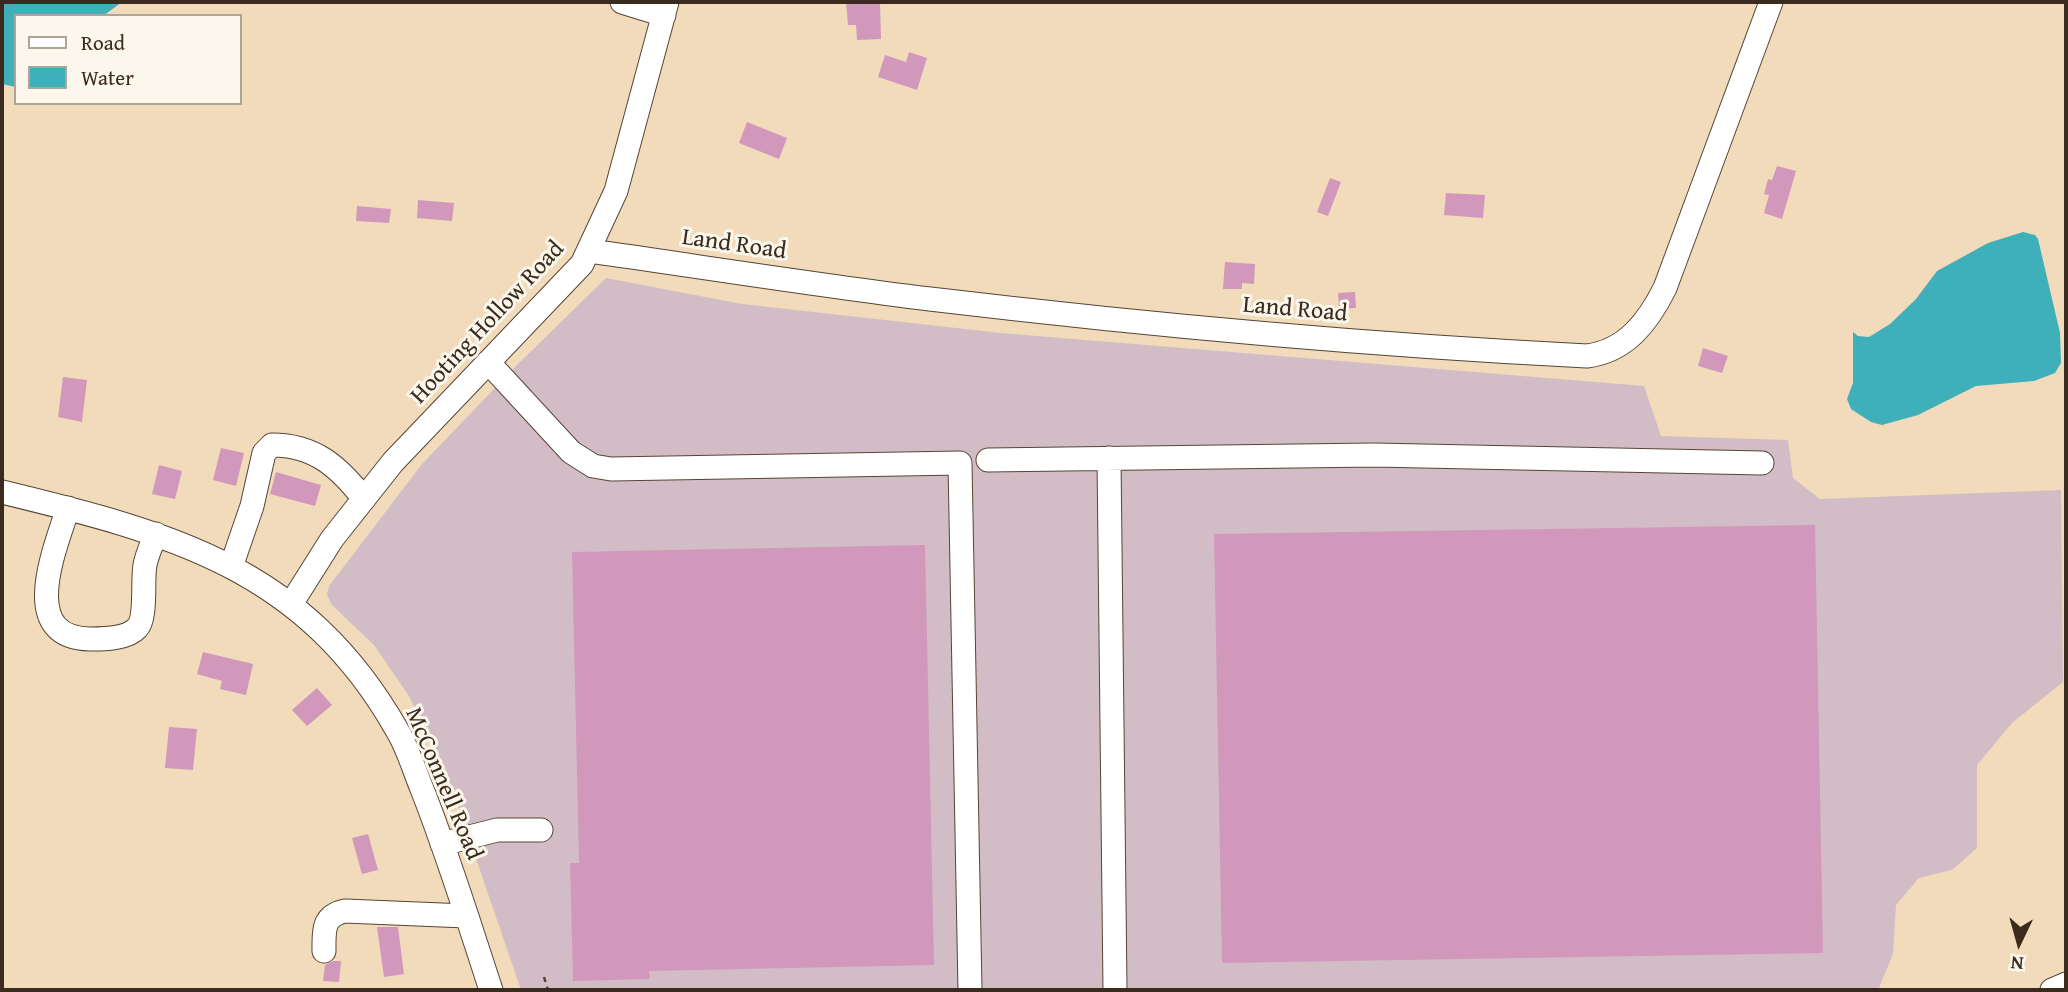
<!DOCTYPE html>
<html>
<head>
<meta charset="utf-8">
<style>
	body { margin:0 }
	#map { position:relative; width:2068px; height:992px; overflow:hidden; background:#f1dbbb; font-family:"Gentium Book Plus",serif }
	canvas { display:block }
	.frame { position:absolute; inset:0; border:4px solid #3b2a1e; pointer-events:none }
	.legend { position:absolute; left:14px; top:14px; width:228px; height:91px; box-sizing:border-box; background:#fbf7ec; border:2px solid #aea59a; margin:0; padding:9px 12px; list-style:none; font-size:21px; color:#3b2a1e }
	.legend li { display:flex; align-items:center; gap:14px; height:35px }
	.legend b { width:35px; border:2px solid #aea59a }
	.north { position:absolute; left:1984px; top:908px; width:70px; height:70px; -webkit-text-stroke:5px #fbf7ec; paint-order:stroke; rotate:185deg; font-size:19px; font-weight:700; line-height:28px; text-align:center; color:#3b2a1e }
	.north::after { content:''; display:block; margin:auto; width:24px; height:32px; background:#3b2a1e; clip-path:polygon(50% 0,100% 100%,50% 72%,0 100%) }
</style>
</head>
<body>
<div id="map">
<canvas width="2068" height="992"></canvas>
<div class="frame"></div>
<ul class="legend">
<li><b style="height:9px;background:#fff"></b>Road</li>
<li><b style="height:19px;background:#3fafba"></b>Water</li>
</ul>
<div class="north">N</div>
</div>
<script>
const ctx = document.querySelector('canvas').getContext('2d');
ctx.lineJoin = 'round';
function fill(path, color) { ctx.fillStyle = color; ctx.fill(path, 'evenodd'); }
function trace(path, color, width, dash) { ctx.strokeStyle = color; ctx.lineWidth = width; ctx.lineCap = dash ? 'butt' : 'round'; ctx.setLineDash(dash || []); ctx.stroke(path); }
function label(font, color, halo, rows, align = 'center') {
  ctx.font = font + ' "Gentium Book Plus",serif'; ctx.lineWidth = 6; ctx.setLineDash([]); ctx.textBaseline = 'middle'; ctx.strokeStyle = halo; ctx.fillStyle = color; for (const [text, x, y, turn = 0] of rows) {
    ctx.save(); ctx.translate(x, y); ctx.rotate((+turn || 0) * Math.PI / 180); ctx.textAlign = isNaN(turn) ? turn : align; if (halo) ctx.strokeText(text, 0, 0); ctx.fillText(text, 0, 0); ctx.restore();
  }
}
fill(new Path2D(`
	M606,278l136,26 259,29 643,53 17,50 127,4 5,38 27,21 241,-9 2,192 -51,41 -35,42v83l-25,22 -33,8 -23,27 -3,49 -15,36h-1357l-75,-219 -37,-75 -35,-51 -42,-40 -5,-10 2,-9 93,-122 96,-100z`), '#d2bdc6');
fill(new Path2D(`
	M2,2h120l-19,14h-87v71l-14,-3z
	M2023,232l12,3 3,4 22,94 1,30 -6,10 -21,8 -58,5 -58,29 -36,10 -11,-3 -20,-13 -4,-10 6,-16v-51l5,4 11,1 21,-13 26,-25 21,-28 51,-28z`), '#3fafba');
fill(new Path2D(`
	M846,2h34l1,37 -24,1 -1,-15h-8z
	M909,52l18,6 -10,32 -39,-13 7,-22 21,7z
	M747,122l40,16 -8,21 -40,-16z
	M1777,166l19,5 -14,48 -18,-6 5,-18 -5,-1 4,-15 4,1z
	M1330,178l11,4 -13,34 -11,-4z
	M1446,193l39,2 -2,23 -39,-3z
	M418,200l36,3 -2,18 -35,-3z
	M357,206l34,3 -2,14 -33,-2z
	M1225,262l30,2 -1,20 -12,-1v6h-19z
	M1355,292l1,16 -17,1 -1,-16z
	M1703,348l25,8 -6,17 -24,-7z
	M63,377l24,3 -5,42 -24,-5z
	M221,448l23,5 -8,33 -23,-6z
	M159,465l23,6 -7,28 -23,-5z
	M276,472l45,13 -6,21 -45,-12z
	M1815,525l8,428 -601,10 -8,-429z
	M925,545l9,420 -285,6 1,8 -77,2 -3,-118h9l-7,-311z
	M203,652l50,12 -7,31 -26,-6 2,-8 -25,-7z
	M317,688l15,17 -25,21 -15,-16z
	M169,727l28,2 -4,41 -28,-2z
	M368,834l10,36 -16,4 -10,-36z
	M377,927h21l6,47 -20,3z
	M333,961h8l-2,21 -16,-1 2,-16z`), '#d198bc');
const minor = new Path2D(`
	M622,2l42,13
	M590,251c113,16 226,34 340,48 218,26 437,46 657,57 39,-5 61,-34 78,-68l106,-286
	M488,362l83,90 22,14 18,3 349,-6 10,527
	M1109,458l6,532
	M988,460l386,-5 388,8
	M2,492c169,41 303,76 395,238 11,18 17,40 25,59 26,66 47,134 69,201
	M68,508c-13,41 -51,130 22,131 14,0 37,0 47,-11 10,-10 5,-48 8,-63 2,-11 7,-21 11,-31
	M231,567l21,-61 12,-53 8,-8c43,0 67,22 92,54
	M291,604l41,-65 61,-77 189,-198 34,-73 51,-189
	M442,844l55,-14h44
	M324,951c0,-20 -2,-35 21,-40l121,5
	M2052,990l14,-6`);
trace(minor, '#564536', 25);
trace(new Path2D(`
	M544,977l4,13`), '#564536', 2.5, [5, 5]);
trace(minor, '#fff', 23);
label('24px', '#3b2a1e', '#fbf7ec', [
	["Land Road",734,245,8],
	["Land Road",1295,310,5],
	["Hooting Hollow Road",488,323,-47],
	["McConnell Road",443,784,67]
]);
</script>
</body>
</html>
